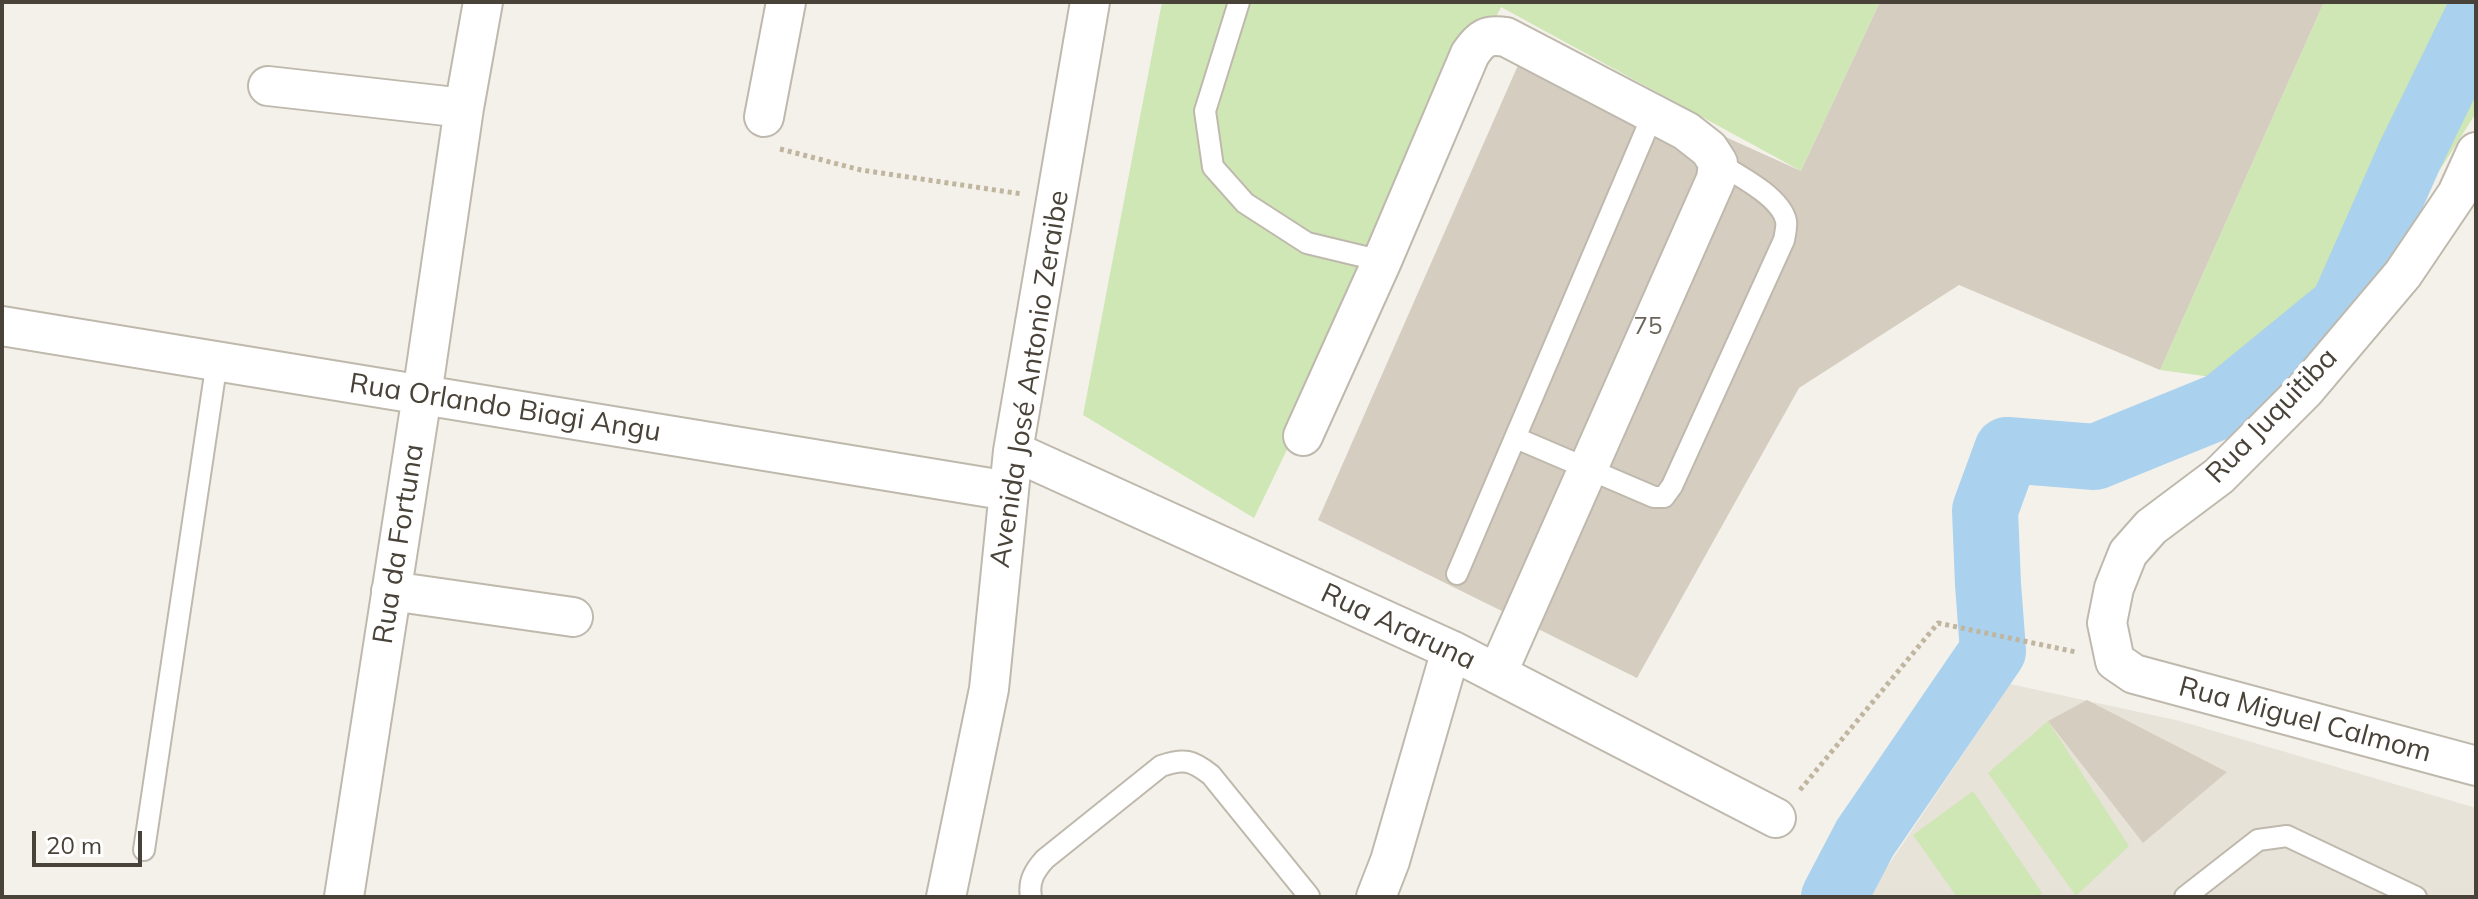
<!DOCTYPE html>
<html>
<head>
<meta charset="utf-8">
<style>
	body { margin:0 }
	#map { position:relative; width:2478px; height:899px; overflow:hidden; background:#f4f1ea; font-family:Mulish,sans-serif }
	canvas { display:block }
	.frame { position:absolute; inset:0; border:4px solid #484238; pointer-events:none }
	.scale { position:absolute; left:32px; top:831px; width:110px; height:36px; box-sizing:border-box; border:4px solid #484238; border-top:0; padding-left:10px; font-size:24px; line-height:28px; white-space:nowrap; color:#484238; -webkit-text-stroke:6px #fff; paint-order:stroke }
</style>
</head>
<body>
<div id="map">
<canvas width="2478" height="899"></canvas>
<div class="frame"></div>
<div class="scale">20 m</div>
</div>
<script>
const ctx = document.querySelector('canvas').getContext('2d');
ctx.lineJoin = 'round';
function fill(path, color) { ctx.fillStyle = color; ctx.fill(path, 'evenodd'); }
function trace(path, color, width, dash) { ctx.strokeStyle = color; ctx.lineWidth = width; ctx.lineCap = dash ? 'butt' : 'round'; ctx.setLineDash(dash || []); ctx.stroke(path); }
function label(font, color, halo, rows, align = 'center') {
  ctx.font = font + ' Mulish,sans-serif'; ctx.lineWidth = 8; ctx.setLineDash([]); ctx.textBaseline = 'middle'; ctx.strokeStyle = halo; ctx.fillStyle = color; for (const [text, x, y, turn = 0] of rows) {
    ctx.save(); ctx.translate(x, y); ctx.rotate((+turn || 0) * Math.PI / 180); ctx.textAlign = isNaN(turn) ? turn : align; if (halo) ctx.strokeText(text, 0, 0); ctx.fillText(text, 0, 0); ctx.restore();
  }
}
fill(new Path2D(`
	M2010,684l170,37 296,87v89h-609z`), '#e8e3d8');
fill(new Path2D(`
	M1162,2h718l-79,169 -300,-164 -247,511 -171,-103z
	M2324,2h152v111l-175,276 -141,-19z
	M2048,721l81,125 -53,50 -88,-123z
	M1973,791l69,102 -4,4h-81l-44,-62z`), '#cfe6b5');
trace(new Path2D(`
	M1834,897l31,-59 128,-187 -5,-67 -3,-74 22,-60 88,7 128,-52 120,-98 67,-152 66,-135`), '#aad1ed', 66);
fill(new Path2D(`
	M1880,2h444l-164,368 -201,-85 -160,103 -162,290 -319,-158 208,-473 275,124z
	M2087,700l140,72 -84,71 -95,-122z`), '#d5cdc0');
const lane = new Path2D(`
	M1239,2l-34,109 8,56 32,36 62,40 75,18
	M1516,438l138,59h10l8,-11 112,-246c1,-5 3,-14 2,-19 -5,-24 -48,-46 -68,-58
	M1457,574l196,-460
	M144,850l73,-489
	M1031,897c-3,-16 4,-27 14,-38l116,-93c23,-8 31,-6 50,9l98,121
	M2185,897l73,-57 29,-4 129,61`);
const street = new Path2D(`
	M268,86l196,22
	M764,117l22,-115
	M2476,152l-19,42 -54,80 -98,116 -86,86 -68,51 -23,26 -14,35 -7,35 8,38 19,13 342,92
	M2,326l1007,165
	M1303,436l79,-175 88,-207c11,-16 17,-20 36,-17l180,94 23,18 9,14 -2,16 -219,495
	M1013,451l438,199 325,168
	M391,591l182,26
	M344,897l78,-502 42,-287 19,-106
	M946,897l43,-208 24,-238 77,-449
	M1376,897l14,-36 61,-211`);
trace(lane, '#bfb9ad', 24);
trace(street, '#bfb9ad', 42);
trace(new Path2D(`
	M780,149l81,21 161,24
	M1800,790l138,-167 138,29`), '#c0b59f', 5, [4, 4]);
trace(lane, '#fff', 20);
trace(street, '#fff', 38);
label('24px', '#6b655a', null, [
	["75",1648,327]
]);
label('28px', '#484238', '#fff', [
	["Avenida José Antonio Zeraibe",1030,379,-81],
	["Rua Orlando Biagi Angu",505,408,9],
	["Rua Juquitiba",2272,416,-46],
	["Rua da Fortuna",399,544,-81],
	["Rua Araruna",1398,627,25],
	["Rua Miguel Calmom",2305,720,15]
]);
</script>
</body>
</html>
